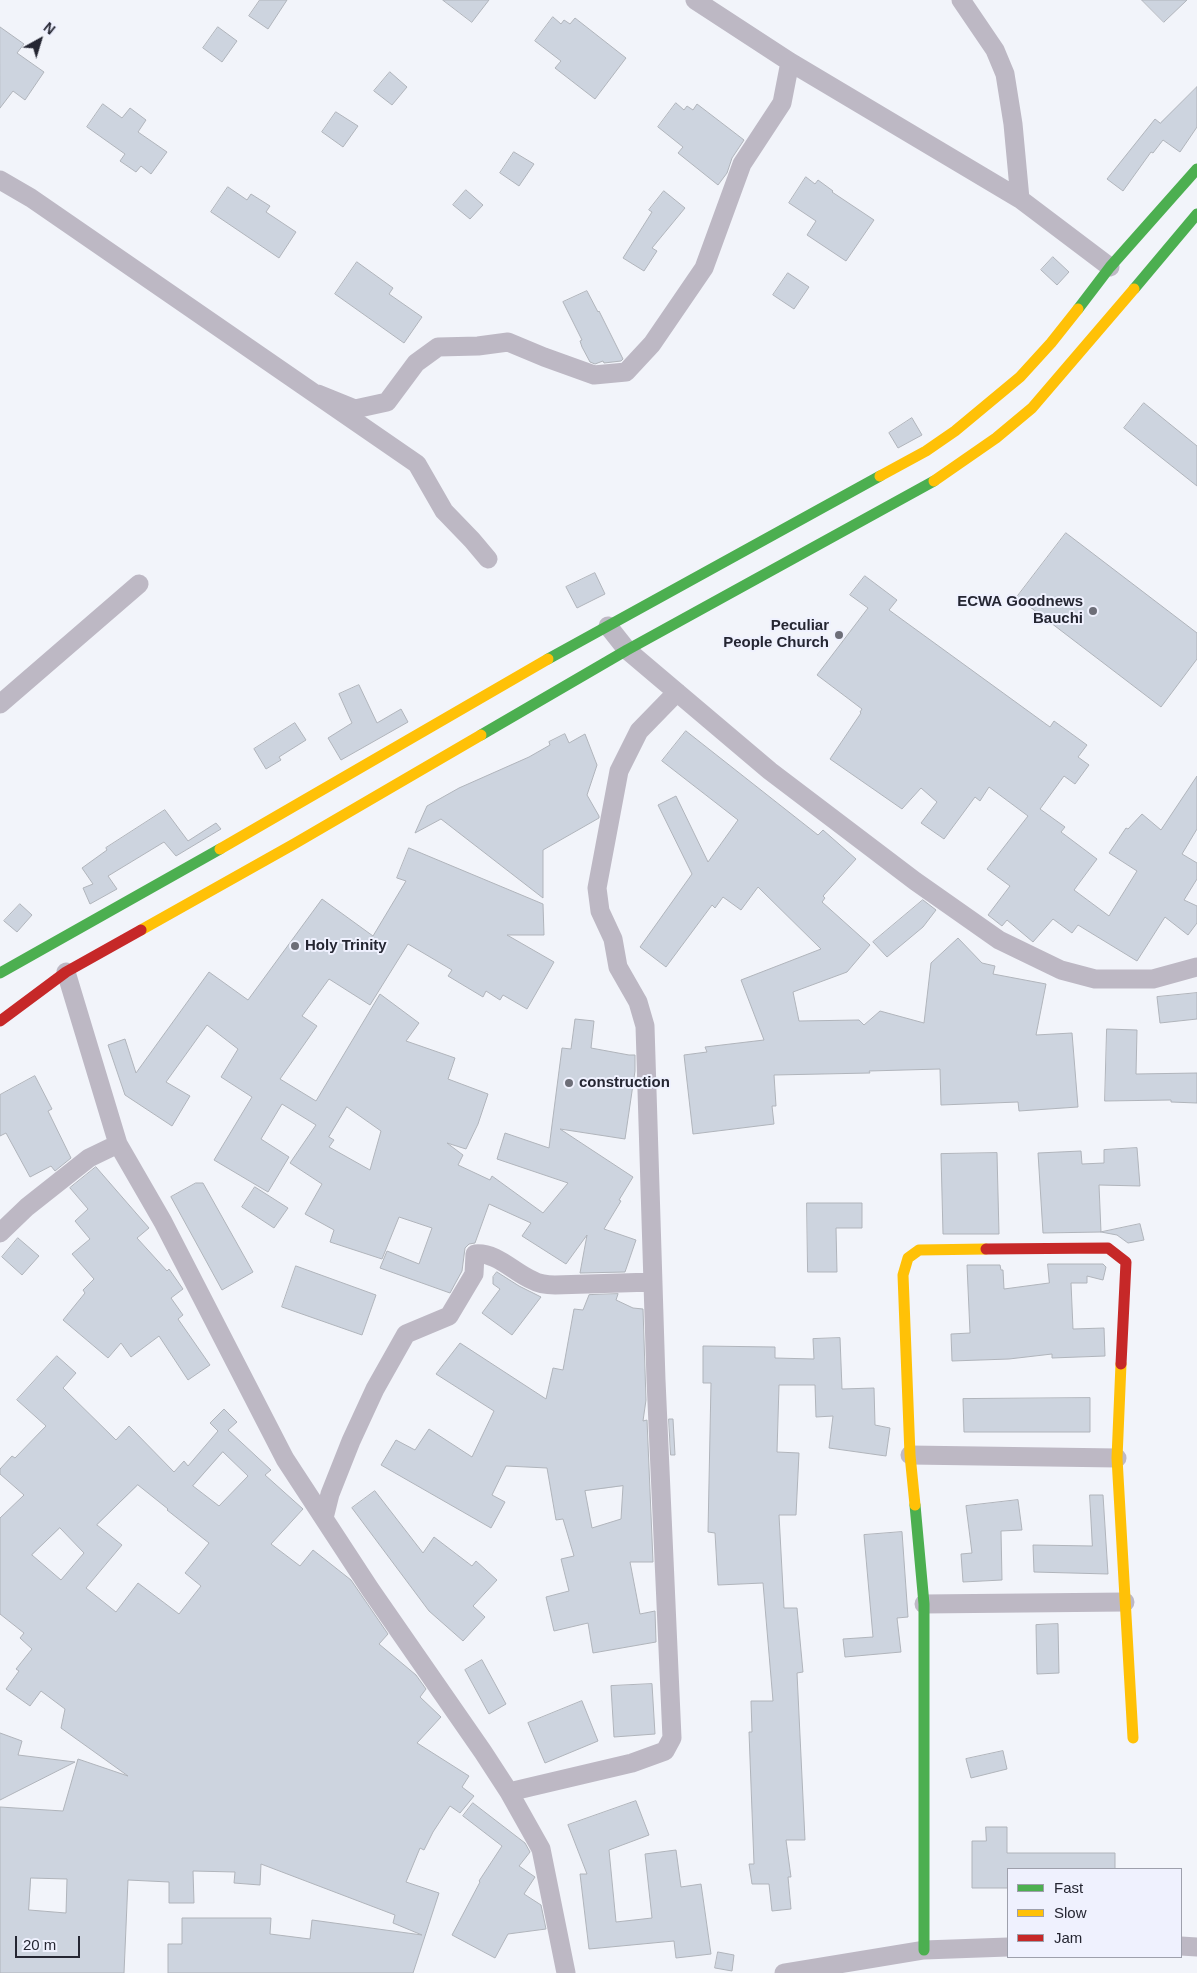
<!DOCTYPE html>
<html>
<head>
<meta charset="utf-8">
<style>
	body { margin:0 }
	#map { position:relative; width:1197px; height:1973px; overflow:hidden; background:#f2f4fa; font-family:Helvetica,sans-serif }
	canvas { display:block }
	.legend { position:absolute; left:1007px; top:1868px; width:175px; height:90px; box-sizing:border-box; background:#eff1fe; border:1px solid #9ea0ac; margin:0; padding:6px 9px; list-style:none; font-size:15px; color:#252632 }
	.legend li { display:flex; align-items:center; gap:10px; height:25px }
	.legend b { width:25px; border:1px solid #9ea0ac }
	.north { position:absolute; left:15px; top:15px; width:50px; height:50px; -webkit-text-stroke:4px #eff1fe; paint-order:stroke; rotate:39deg; font-size:14px; font-weight:700; line-height:20px; text-align:center; color:#252632 }
	.north::after { content:''; display:block; margin:auto; width:18px; height:22px; background:#252632; clip-path:polygon(50% 0,100% 100%,50% 72%,0 100%) }
	.scale { position:absolute; left:15px; top:1936px; width:65px; height:22px; box-sizing:border-box; border:2px solid #252632; border-top:0; padding-left:6px; font-size:15px; line-height:18px; white-space:nowrap; color:#252632; -webkit-text-stroke:4px #eff1fe; paint-order:stroke }
</style>
</head>
<body>
<div id="map">
<canvas width="1197" height="1973"></canvas>
<ul class="legend">
<li><b style="height:6px;background:#4caf50"></b>Fast</li>
<li><b style="height:6px;background:#ffc107"></b>Slow</li>
<li><b style="height:6px;background:#c62828"></b>Jam</li>
</ul>
<div class="north">N</div>
<div class="scale">20 m</div>
</div>
<script>
const ctx = document.querySelector('canvas').getContext('2d');
ctx.lineJoin = 'round';
function fill(path, color) { ctx.fillStyle = color; ctx.fill(path, 'evenodd'); }
function trace(path, color, width, dash) { ctx.strokeStyle = color; ctx.lineWidth = width; ctx.lineCap = dash ? 'butt' : 'round'; ctx.setLineDash(dash || []); ctx.stroke(path); }
function label(font, color, halo, rows, align = 'center') {
  ctx.font = font + ' Helvetica,sans-serif'; ctx.lineWidth = 4; ctx.setLineDash([]); ctx.textBaseline = 'middle'; ctx.strokeStyle = halo; ctx.fillStyle = color; for (const [text, x, y, turn = 0] of rows) {
    ctx.save(); ctx.translate(x, y); ctx.rotate((+turn || 0) * Math.PI / 180); ctx.textAlign = isNaN(turn) ? turn : align; if (halo) ctx.strokeText(text, 0, 0); ctx.fillText(text, 0, 0); ctx.restore();
  }
}
const building = new Path2D(`
	M260,0h27l-19,29 -19,-13z
	M443,0h46l-17,22z
	M1142,0h45l-23,22z
	M553,17l8,7 3,-4 6,4 5,-6 51,40 -31,41 -40,-31 6,-7 -26,-20z
	M0,27l24,17 -7,9 27,19 -19,28 -12,-9 -13,17z
	M218,27l19,14 -15,21 -19,-14z
	M390,72l17,15 -15,18 -18,-14z
	M1197,87v40l-17,25 -17,-12 -10,13 -2,-1 -28,39 -16,-12 48,-60 5,4z
	M676,103l8,7 3,-4 6,4 4,-6 47,36 -12,18 -5,15 -9,12 -40,-32 5,-6 -25,-20z
	M103,104l19,14 8,-10 16,12 -8,12 29,20 -16,22 -10,-8 -5,6 -16,-11 5,-7 -38,-27z
	M336,112l22,14 -15,21 -21,-15z
	M514,152l20,12 -15,22 -19,-13z
	M806,177l9,7 3,-4 15,11 -1,1 42,28 -28,41 -39,-26 9,-14 -27,-18z
	M228,187l19,13 4,-6 19,12 -4,6 30,20 -17,26 -68,-46z
	M466,190l17,15 -13,14 -17,-14z
	M664,191l21,17 -33,40 5,3 -13,20 -21,-13 29,-46 -3,-2z
	M1053,257l16,15 -12,13 -16,-15z
	M357,262l36,26 -4,6 33,23 -18,26 -69,-49z
	M788,273l21,14 -15,22 -21,-14z
	M587,291l11,21 1,-1 24,48 -2,2 -17,2 -1,-2 -8,3 -5,-2 -8,-15 -2,-6 2,-1 -19,-38z
	M1144,403l53,43v40l-73,-58z
	M912,418l10,17 -24,13 -9,-15z
	M1066,533l131,100v26l-36,48 -144,-110z
	M595,573l10,21 -28,14 -11,-21z
	M865,576l32,24 -8,10 161,117 4,-6 33,24 -9,12 11,8 -14,19 -11,-8 -24,33 25,18 -4,5 36,27 -23,31 35,26 28,-45 -28,-18 17,-25 2,1 14,-15 19,16 36,-54v53l-15,25 15,9v16l-13,21 13,6v17l-9,12 -23,-18 -28,44 -59,-36 -6,8 -19,-14 -20,23 -26,-22 -5,6 -14,-11 22,-29 -23,-17 41,-53 -39,-29 -9,14 -5,-4 -31,42 -23,-16 16,-21 -16,-14 -19,21 -72,-50 31,-46 -1,-1 2,-3 -45,-34 51,-67 -18,-13z
	M359,685l18,38 24,-14 7,13 -67,38 -13,-22 24,-15 -13,-29z
	M295,723l11,17 -27,17 2,3 -15,9 -12,-20z
	M686,731l132,104 5,-5 33,29 -33,37 2,2 -3,4 48,43 -23,27 -54,20 6,29 60,-1 5,5 16,-14 44,12 7,-60 27,-25 24,25 13,3 -2,8 53,10 -10,51 36,-2 6,74 -59,4 -1,-9 -77,3 -1,-36 -71,2 1,2 -96,2 2,31h-4l2,18 -81,10 -9,-79 23,-3 -2,-5 59,-7 -23,-60 80,-31 -63,-62 -17,23 -18,-13 -8,11 -3,-3 -46,62 -26,-20 52,-73 -34,-69 18,-9 32,66 30,-42 -76,-59z
	M565,734l4,9 16,-9 12,31 -10,30 12,21v2l-56,32v48l-102,-79 -26,14 12,-27 32,-18 70,-31 21,-12 -1,-3z
	M165,810l23,31 28,-18 5,6 -45,27 -12,-14 -56,34 9,13 -27,15 -7,-16 10,-4 -11,-16 25,-18 -1,-2z
	M409,848l134,56 1,31h-37l47,27 -27,47 -24,-14 -3,5 -14,-9 -3,6 -35,-21 4,-6 -44,-26 -38,61 -41,-26 -27,37 15,10 -37,53 36,22 64,-107 39,29 -13,18 49,17 -7,21 40,15 -10,30 -12,25 -19,-6 16,12 -5,10 32,15 2,-4 51,37 25,-30 -71,-24 8,-26 44,15 13,-100 9,1 4,-30 19,2 -3,27 38,7h6v16l-10,68 -65,-10 73,48 -14,23 2,1 -17,28 32,11 -11,32 -45,1 7,-38 -21,29 -44,-28 9,-13 -42,-19 -14,39 -6,1 -4,4 -3,23 -12,22 -70,-25 7,-17 32,13 13,-36 -33,-11 -17,42 -52,-17 4,-12 -29,-16 17,-30 -32,-21 26,-38 -34,-21 -21,35 28,18 -21,35 -54,-32 38,-63 -31,-20 17,-28 -31,-24 -41,57 24,14 -18,30 -47,-31 -17,-50 17,-6 11,34 73,-101 39,28 74,-101 51,37 33,-55 -9,-3zM347,1107l34,24 -11,39 -41,-23 5,-7 -5,-3z
	M923,900l13,10 -13,17 -36,30 -14,-15z
	M20,904l12,11 -15,17 -13,-11z
	M1197,993v26l-37,4 -3,-26z
	M1107,1029l30,1 -1,44 61,-1v30l-26,-1v-2l-66,1z
	M35,1076l17,33 -4,2 23,47 -16,13 -4,-5 -21,11 -24,-44 -6,3v-41z
	M1137,1148l3,38 -41,-1 2,47 -58,1 -5,-80 43,-2 1,13 22,-1v-13z
	M997,1153l2,81h-56l-2,-80z
	M96,1167l53,61 -12,10 30,33 2,-2 14,20 -12,9 12,17 -5,4 32,46 -22,15 -29,-44 -28,21 -10,-14 -13,15 -45,-38 22,-27 -2,-3 11,-11 -22,-25 18,-15 -15,-18 13,-12 -18,-21z
	M196,1183h7l50,89 -31,18 -51,-93z
	M255,1187l33,21 -14,20 -32,-21z
	M807,1203h55v25h-26l1,44h-29z
	M1140,1224l4,16 -16,3 -11,-8 -16,-3z
	M18,1238l21,18 -17,19 -20,-18z
	M1048,1264h55l3,3 -3,13 -16,-4v7h-16l2,46 31,-1 1,28 -53,2v-4l-43,5 -57,2 -1,-27 19,-1 -3,-68h33l1,5h2l1,19 45,-6z
	M296,1266l80,29 -14,40 -80,-28z
	M497,1272l22,14 22,11 -29,38 -30,-22 18,-24 -7,-5v-7z
	M618,1294l-2,6 17,8 10,1 3,91 -3,21 4,-1 6,142h-23l10,52 15,-3 1,31 -63,11 -5,-30 -34,8 -8,-34 23,-6 -8,-32 13,-3 -11,-37 -7,1 -9,-52 -41,-2 -14,29 13,7 -14,26 -110,-63 15,-25 19,10 14,-21 43,28 22,-46 -58,-37 24,-31 86,56 7,-31 10,2 11,-61 9,1 6,-15zM623,1486l-2,33 -29,9 -7,-37z
	M840,1338l2,51 32,-1 1,37 15,3 -4,28 -57,-8 4,-32 -17,1 -1,-32h-36l-2,67 22,1 -3,62h-17l5,93h13l6,64 -6,1 8,167h-19l5,37h-3l3,32 -19,2 -3,-27h-17l-3,-20h5l-5,-132h3l-1,-31h22l-10,-118 -45,2 -3,-52 -7,-1 3,-149h-8v-37l72,1v11l39,1 -1,-20z
	M57,1356l19,17 -13,15 53,52 13,-14 45,46 10,-11 4,5 30,-35 -8,-8 14,-14 13,13 -9,8 43,40 -6,5 38,34 -32,35 29,22 13,-16 38,30 37,54 -9,10 37,31 10,14 -6,8 21,20 -24,26 52,33 -7,11 12,9 -14,17 -10,-7 -17,26 -9,18 -4,-2 -14,34 33,11 -26,80h-245v-29h14v-26h89l-1,16 40,5 2,-19 110,15 -29,-12 2,-8 -134,-51 -1,21 -26,-2 1,-11 -42,-1 1,32h-25v-21l-41,-2 -4,93h-124v-166l63,4 15,-52 50,17 -67,-48 4,-19 -24,-18 -11,15 -24,-17 13,-18 -3,-2 16,-20 -12,-11 4,-5 -24,-19v-96l24,-23 -24,-21v-5l12,-13 3,2 31,-32 -29,-26zM223,1452l25,24 -29,30 -26,-20zM138,1485l30,24 -1,1 42,33 -24,30 16,13 -22,28 -41,-31 -22,29 -30,-24 36,-43 -25,-20zM60,1528l24,25 -23,27 -29,-25zM31,1878l36,1 -1,34 -37,-3z
	M1090,1398v34h-126l-1,-33z
	M669,1419h4l2,36h-4z
	M375,1491l48,62 11,-16 38,29 4,-5 21,19 -24,26 12,11 -22,24 -34,-30 -77,-103z
	M1090,1495h13l5,79 -74,-2 -1,-27 59,1z
	M1018,1500l4,30 -21,1 1,49 -39,2 -2,-28 11,-1 -6,-47z
	M902,1532l6,85 -11,1 4,34 -56,5 -2,-18 30,-2 -9,-102z
	M1058,1624l1,49 -22,1 -1,-49z
	M482,1660l24,44 -17,10 -24,-44z
	M652,1684l3,50 -41,3 -3,-51z
	M582,1701l16,40 -53,22 -17,-40z
	M0,1733l22,8 -4,14 57,7 -75,38z
	M1003,1751l4,18 -36,9 -5,-19z
	M636,1801l13,34 -40,15 7,72 36,-4 -7,-64 31,-4 5,37 20,-3 10,70 -35,4 -2,-17 -85,8 -9,-75h7l-19,-49z
	M473,1803l52,40 5,9 -11,14 16,11 -11,17 17,11 5,24 -38,5 -13,24 -43,-23 28,-53 -1,-1 23,-35 -39,-30z
	M986,1827h21v26h108v16h-107v19h-36v-47h14z
	M718,1952l16,3 -2,16 -17,-3z`);
fill(building, '#cdd4df');
trace(building, '#b0b4bb', 1);
trace(new Path2D(`
	M695,0l95,62 230,137 90,68
	M961,0l34,50 10,24 8,50 7,75
	M0,180l31,18 386,266 27,47 28,29 16,19
	M318,394l37,15 32,-7 29,-39 22,-16 40,-1 30,-4 36,15 50,18 32,-3 26,-28 52,-76 38,-104 40,-61 8,-41
	M608,626l19,24 143,121 145,110 84,59 62,30 34,9h58l44,-12
	M0,704l139,-120
	M66,972l52,172 45,78 122,237 85,130 113,163 26,40 32,57 25,124
	M0,1233l27,-26 62,-49 29,-14
	M910,1455l207,3
	M324,1518l6,-24 21,-53 24,-52 31,-55 43,-18 25,-42 1,-20c22,-2 38,18 57,26 7,4 15,5 23,5l98,-3
	M924,1604l201,-2
	M509,1792l123,-29 33,-12 7,-13 -16,-358 -11,-354 -7,-24 -20,-35 -5,-28 -13,-28 -3,-23 22,-117 20,-40 38,-39
	M1181,1946l16,1
	M784,1973l140,-23 84,-3`), '#bdb8c4', 19);
trace(new Path2D(`
	M1134,289l63,-75
	M1078,309l32,-42 87,-98
	M548,659l332,-183
	M481,735l146,-85 307,-169
	M0,973l220,-124
	M915,1505l9,99v346`), '#4caf50', 11);
trace(new Path2D(`
	M880,476l46,-25 29,-20 65,-54 31,-34 27,-34
	M934,481l62,-43 36,-30 102,-119
	M220,849l328,-190
	M141,930l153,-86 187,-109
	M1121,1364l-4,94 16,280
	M915,1505l-5,-50 -7,-180 5,-17 11,-8 67,-1`), '#ffc107', 11);
trace(new Path2D(`
	M0,1021l66,-49 75,-42
	M986,1249l122,-1 18,14 -5,102`), '#c62828', 11);
for (const [x, y, r, color] of [
	[1093,611,5,"#6d6e78"],
	[839,635,5,"#6d6e78"],
	[295,946,5,"#6d6e78"],
	[569,1083,5,"#6d6e78"]
]) { const dot = new Path2D(); dot.arc(x, y, r, 0, 2 * Math.PI); ctx.fillStyle = color; ctx.fill(dot); trace(dot, '#eff1fe', 2); }
label('bold 15px', '#252632', '#eff1fe', [
	["ECWA Goodnews",1083,602],
	["Bauchi",1083,619],
	["Peculiar",829,626],
	["People Church",829,643],
	["Holy Trinity",305,946,"left"],
	["construction",579,1083,"left"]
], 'right');
</script>
</body>
</html>
